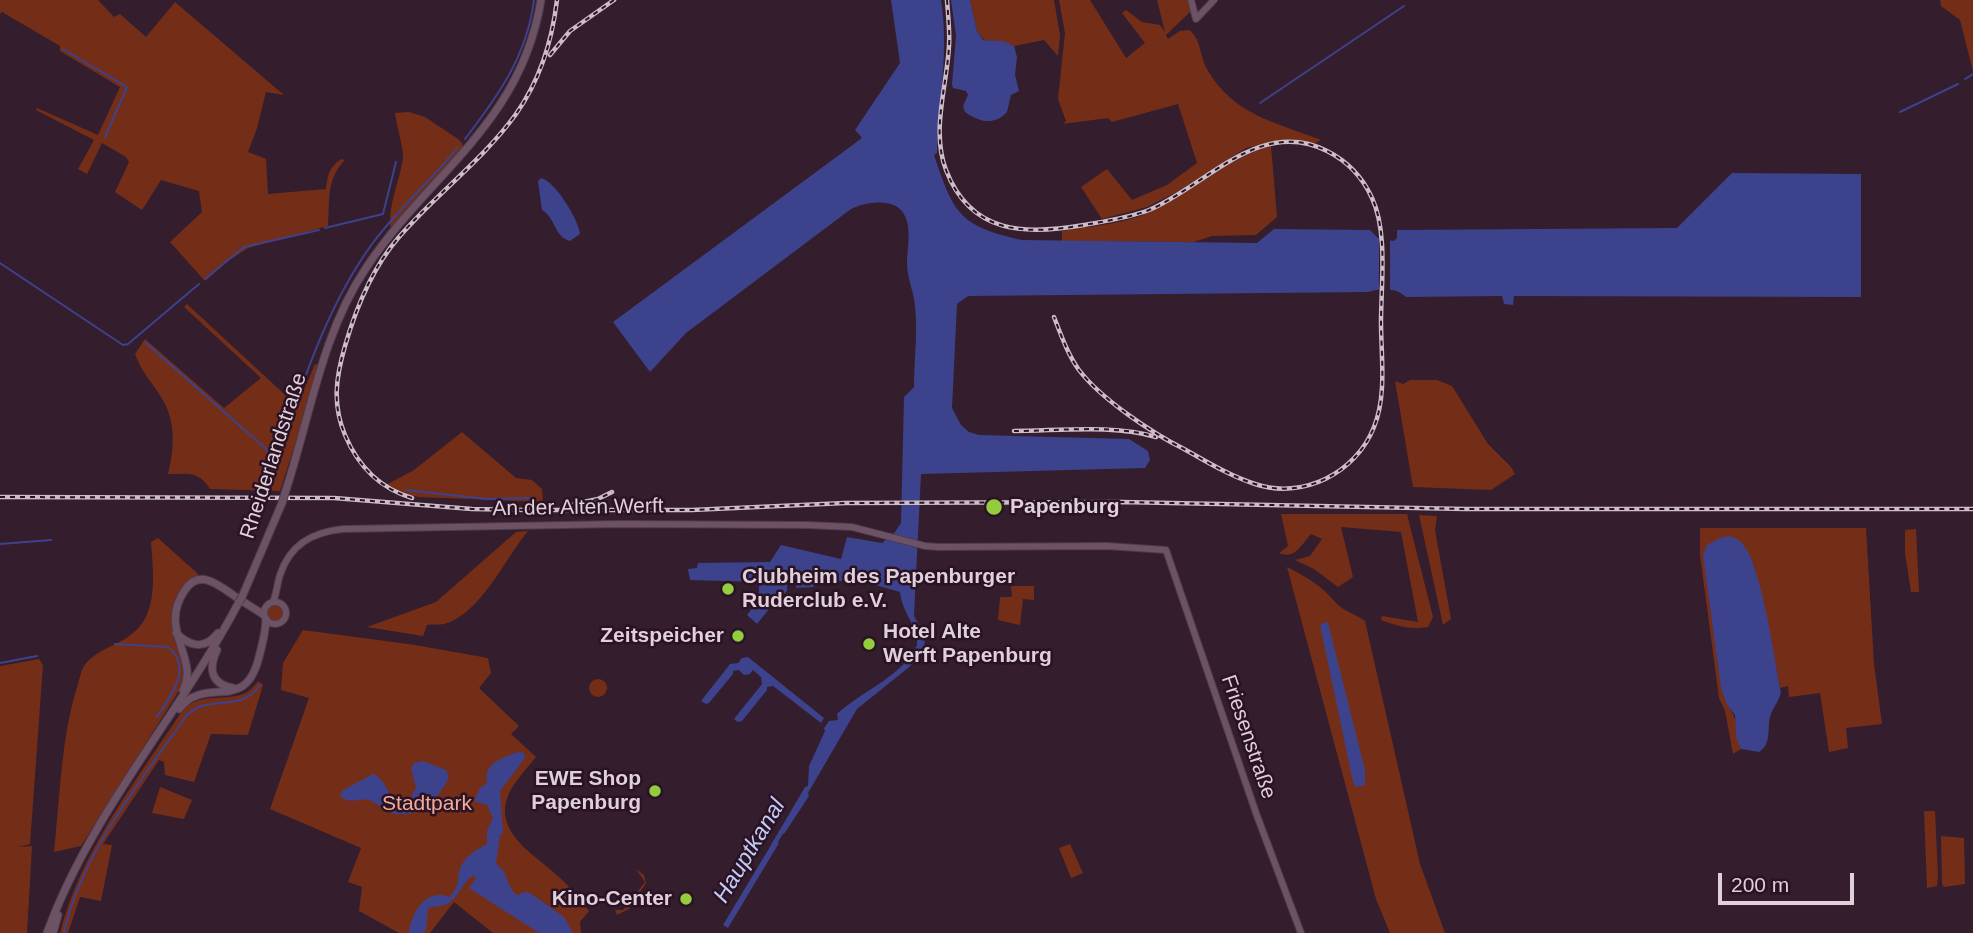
<!DOCTYPE html>
<html>
<head>
<meta charset="utf-8">
<style>
	body { margin:0 }
	#map { position:relative; width:1973px; height:933px; overflow:hidden; background:#341d2d; font-family:Arial,sans-serif }
	canvas { display:block }
	.scale { position:absolute; left:1718px; top:873px; width:136px; height:32px; box-sizing:border-box; border:4px solid #dfd0da; border-top:0; padding-left:9px; font-size:21px; line-height:24px; white-space:nowrap; color:#dfd0da; -webkit-text-stroke:5px #291324; paint-order:stroke }
</style>
</head>
<body>
<div id="map">
<canvas width="1973" height="933"></canvas>
<div class="scale">200 m</div>
</div>
<script>
const ctx = document.querySelector('canvas').getContext('2d');
ctx.lineJoin = 'round';
function fill(path, color) { ctx.fillStyle = color; ctx.fill(path, 'evenodd'); }
function trace(path, color, width, dash) { ctx.strokeStyle = color; ctx.lineWidth = width; ctx.lineCap = dash ? 'butt' : 'round'; ctx.setLineDash(dash || []); ctx.stroke(path); }
function label(font, color, halo, rows, align = 'center') {
  ctx.font = font + ' Arial,sans-serif'; ctx.lineWidth = 5; ctx.setLineDash([]); ctx.textBaseline = 'middle'; ctx.strokeStyle = halo; ctx.fillStyle = color; for (const [text, x, y, turn = 0] of rows) {
    ctx.save(); ctx.translate(x, y); ctx.rotate((+turn || 0) * Math.PI / 180); ctx.textAlign = isNaN(turn) ? turn : align; if (halo) ctx.strokeText(text, 0, 0); ctx.fillText(text, 0, 0); ctx.restore();
  }
}
fill(new Path2D(`
	M0,0h98l16,17 6,-3 26,23 29,-35 109,93 -18,-3 -9,36 -9,24 18,7 2,35 58,-5c2,-15 3,-21 15,-30l4,1c-19,19 -15,40 -17,66l-80,22 -20,13 -23,20 -35,-39 32,-30 -3,-21 -38,-11 -19,30 -27,-18 14,-30 -3,-5 -24,-14 -15,31 -9,-5 16,-29 -58,-30 1,-2 61,27 22,-48 -60,-36v-5l-58,-34 -2,2z
	M970,0h84l6,35 -2,21 -14,-16 -30,6 -16,-5 -14,-1 -7,-9z
	M1059,0h31l36,58 19,-15 -23,-30 4,-3 16,12 18,3 5,7 -8,-32h31l3,11 -25,24 2,4 12,-8 9,-1c12,8 11,27 18,39 26,46 68,53 114,71l-7,4 -36,-3 -32,7 -69,44 -30,15 -45,12 -21,-32 26,-18 25,31 35,-15 30,-22 -19,-59 -66,18 -4,-4 -45,6 3,-3 -8,-22 7,-66z
	M1940,0h33v71l-13,-51 -19,-14z
	M409,112l16,5 33,22 4,4 1,6 -72,81c-4,-25 9,-48 12,-73 1,-7 -7,-33 -8,-44z
	M1271,146l6,71 -21,18 -44,1 -18,6 -132,-1v-10c29,-5 63,-7 90,-20 41,-19 75,-53 119,-65z
	M187,304l110,102 18,-42 5,2 -40,125 -70,-2c-12,-19 -22,-15 -42,-15 6,-24 8,-49 -4,-72 -9,-17 -22,-28 -29,-48l10,-15 79,69 37,-30 -77,-71z
	M1410,380h27l15,6 36,58 23,23 4,7 -24,16 -78,-3 -18,-106 8,3z
	M462,432l54,46 16,2 10,9 1,13 -124,-5 -15,-3 -18,-9 28,-15z
	M1281,514h126l26,103 -5,10c-17,3 -31,-1 -47,-7l1,-4 36,6 -17,-90 -60,-5 12,50 -15,10 -24,-18 -19,-9 15,-4 12,-17 -11,-5c-9,10 -16,26 -32,19l9,-7z
	M1419,515l18,1 -2,14 16,89 -8,6z
	M1700,528h166l8,136 8,60 -36,4 2,20 -19,4 -9,-59 -31,4 -1,-11 -8,2 -18,-91 -8,-31 -27,139c13,15 7,26 14,44l-8,5 -8,-43 -6,-13 -19,-143z
	M1916,529l3,63h-8l-6,-39v-23z
	M528,531c-22,26 -48,84 -84,93 -5,1 -12,0 -17,1l-4,11 -56,-9 69,-25 80,-70z
	M158,538l40,36v3l-8,4 -9,9 -9,29 3,22 9,21 1,8 -3,16 -101,160 -27,6c6,-55 7,-113 23,-165 2,-6 4,-16 7,-21 12,-17 34,-20 49,-33 26,-20 20,-62 18,-91z
	M1287,567c20,10 35,19 49,36 6,7 21,12 29,18l55,243 25,69h-55l-14,-34z
	M1011,586h23v14l-11,-1 -3,26 -22,-5 2,-23h12z
	M267 613a8 8 0 1 1 16 0a8 8 0 1 1-16 0Z
	M303,630l112,15 73,13 3,15 -12,15 40,38 -8,8 25,23c-11,14 -26,28 -30,45 -8,35 34,56 54,76 11,10 20,22 29,33l-9,11 1,11h-88l-39,-31 -24,31h-31l-40,-22 3,-24 -14,-5 13,-34 -91,-39 39,-111 -28,-8 2,-27z
	M39,659l4,6 -13,179 -12,3 14,-1 -5,87h-27v-267z
	M589 688a9 9 0 1 1 18 0a9 9 0 1 1-18 0Z
	M258,681l5,4 -15,50 -37,-1 -17,48 -29,-7 -1,-13 -5,-2 -56,84 9,1 -11,56 -21,-4 -12,36h-8c21,-82 76,-152 122,-222 23,-25 58,-1 76,-30z
	M160,787l32,13 -8,19 -32,-6z
	M1924,811h11l3,65 -1,10 -10,2z
	M1941,836l23,2 1,46 -21,3 -2,-3z
	M1070,844l13,29 -12,5 -12,-30z
	M636,869l8,6 2,8 -17,26 -12,6 -2,-5h8l22,-28z`), '#742e18');
fill(new Path2D(`
	M891,0h50c8,50 -2,102 -4,153l-3,2c20,59 25,71 88,85l235,3 17,-14 96,1 8,8 16,3 3,-3v-8l280,-2 55,-55 129,1v123l-347,-1 -1,9 -9,-1 -2,-8 -96,1c-10,-10 -26,-9 -38,-5l-400,4 -11,8 -5,104 9,17 8,7 10,3 150,4 19,12 2,9 -5,8 -224,6 -7,142 11,19 -1,17 -16,16 -51,41 -49,84 1,3 -25,38 -4,-3 1,-3 24,-41 3,-1 1,-20 16,-35 -1,-3 5,-7 9,-1 -1,-6c26,-24 65,-37 80,-69 1,-19 -15,-32 -17,-53l-39,-11h-48l1,6 -18,1v-7h-9v10l-14,13 -16,20 -10,-9 12,-15v-18l-69,-2 -2,-11 9,-1 1,-5 72,-1 11,-17 60,14 6,-22 35,6 13,-11 6,-9 3,-126 10,-10c0,-26 4,-55 1,-81 -1,-14 -8,-28 -8,-42 0,-17 6,-38 -5,-53 -11,-13 -37,-9 -51,-2l-165,124 -36,39 -37,-50 249,-184 -7,-8 45,-67z
	M951,0h19l7,31 6,9 20,1 11,5 3,11 -2,18 4,16 -8,4 -4,17c-13,14 -28,10 -42,0l-2,-6 5,-11 -2,-4 -13,-3 -1,-4 4,-48z
	M541,178c14,3 38,42 39,56l-10,7c-16,-4 -14,-23 -28,-31l-4,-29z
	M1730,536c2,1 9,4 10,5 22,20 34,119 41,151 -2,9 -7,14 -10,22 -5,13 2,29 -12,38l-18,-3 -5,-12 -1,-22 -8,-10 -6,-17 -18,-133 4,-10 13,-7z
	M1326,622l2,1 37,147v15l-9,2 -3,-5 -33,-157z
	M748,657l76,61 -3,5 -48,-37 -6,1v3l-25,31 -4,1 -4,-3 28,-35 -1,-7 -8,-7 -3,4 -6,1 -5,-5 -6,1v3l-24,29 -3,1 -5,-3 29,-37 8,-1 4,-5z
	M518,752l6,1 1,5 -25,33 3,42 -3,2 -4,29c13,8 10,23 21,31l8,-3 5,1 34,24 9,16h-34l-70,-45 7,-9 -2,-4c-12,7 -15,24 -29,30 -5,2 -11,1 -17,3l-2,22 -4,3h-13c2,-20 17,-45 40,-36 13,-12 6,-17 12,-31 5,-10 16,-17 26,-22v-13l6,-13 -6,-13 -13,-4 6,-13 7,-5c-4,-20 15,-25 31,-31z
	M423,761l23,9 3,7c-11,24 -33,44 -60,35 -7,-3 -12,-9 -18,-11 -11,-5 -19,5 -31,-5l3,-6 30,-16c13,5 13,21 28,30l7,-2 8,-14 -5,-20 3,-5z
	M774,840l5,3 -51,85 -5,-3z`), '#3d428c');
fill(new Path2D(`
	M1379,234l11,3v55h-11z`), '#341d2d');
trace(new Path2D(`
	M63,49l64,38 -22,50
	M1965,79l8,-5
	M1260,103l144,-97
	M1900,112l58,-28
	M465,139c33,-43 62,-83 69,-139
	M325,228l58,-14 13,-52
	M0,263l123,82 5,-1 71,-60
	M205,279l39,-32 75,-17
	M146,343l127,112 5,-3c26,-72 49,-146 94,-208 26,-35 59,-63 85,-96
	M406,490l81,9 44,-1
	M0,544l51,-4
	M115,644l53,3c26,20 2,50 -11,70
	M0,663l37,-7
	M64,933c18,-81 76,-150 122,-217 24,-24 53,-1 74,-31`), '#3d428c', 2);
trace(new Path2D(`
	M773,846l10,-17`), '#3d428c', 4.5);
const tertiary = new Path2D(`
	M1191,0l5,19 18,-19
	M264 613a11 11 0 1 1 22 0a11 11 0 1 1-22 0Z
	M273,602c4,-9 4,-18 7,-27 10,-31 33,-43 63,-46l276,-5 188,1 45,2 73,19 14,1 168,-1 59,4 90,263 45,120`);
const secondary = new Path2D(`
	M285,493c25,-75 36,-158 81,-225 63,-95 155,-144 175,-268
	M242,597l40,-94
	M176,633c14,14 29,17 42,0
	M217,650c-9,19 -6,34 16,38
	M183,690c17,-32 -26,-60 2,-100 15,-23 36,-3 51,7 9,6 19,12 28,18
	M179,709c27,-35 66,6 80,-52 3,-12 7,-25 7,-38
	M47,933c44,-121 132,-217 192,-331
	M53,933l5,-18`);
trace(tertiary, '#4d3b49', 8);
trace(secondary, '#4d3b49', 9);
trace(tertiary, '#6d5265', 6);
trace(secondary, '#6d5265', 7);
const rail = new Path2D(`
	M947,0c1,15 3,31 2,46 -2,40 -18,85 -3,124 25,65 80,65 138,55 22,-4 44,-7 65,-15 57,-24 110,-93 178,-59 20,10 36,27 45,47 16,34 9,87 9,124 0,34 6,73 -7,105 -18,46 -71,73 -119,57 -25,-8 -48,-22 -71,-35 -32,-16 -83,-50 -105,-79 -11,-15 -18,-35 -25,-53
	M550,55l20,-24 44,-31
	M1014,431c43,0 101,-7 142,6
	M0,497l334,1 138,11 55,1h165l153,-7 276,-1 344,7h508
	M412,498c-33,-10 -54,-32 -67,-63 -13,-31 -9,-58 0,-89 11,-38 27,-78 54,-109 36,-42 84,-77 117,-123 24,-34 36,-72 41,-114
	M574,504l24,-5 14,-7`);
trace(rail, '#cdbdc8', 4.5);
trace(rail, '#291324', 2, [5]);
const secondaryBridge = new Path2D(`
	M282,503l3,-10
	M239,602l3,-5`);
trace(secondaryBridge, '#4d3b49', 9, []);
trace(secondaryBridge, '#6d5265', 7);
for (const [x, y, r, color] of [
	[994,507,9,"#93cc3d"],
	[728,589,7,"#93cc3d"],
	[738,636,7,"#93cc3d"],
	[869,644,7,"#93cc3d"],
	[655,791,7,"#93cc3d"],
	[686,899,7,"#93cc3d"]
]) { const dot = new Path2D(); dot.arc(x, y, r, 0, 2 * Math.PI); ctx.fillStyle = color; ctx.fill(dot); trace(dot, '#291324', 2.5); }
label('21px', '#dfd0da', '#291324', [
	["Rheiderlandstraße",274,456,-72],
	["An der Alten Werft",578,508,-1],
	["Friesenstraße",1248,737,71]
]);
label('bold 21px', '#dfd0da', '#291324', [
	["Papenburg",1010,507],
	["Clubheim des Papenburger",742,577],
	["Ruderclub e.V.",742,601],
	["Hotel Alte",883,632],
	["Werft Papenburg",883,656],
	["Zeitspeicher",724,636,"right"],
	["EWE Shop",641,779,"right"],
	["Papenburg",641,803,"right"],
	["Kino-Center",672,899,"right"]
], 'left');
label('21px', '#f3ab95', '#291324', [
	["Stadtpark",427,804]
]);
label('italic 23px', '#c2caf5', '#291324', [
	["Hauptkanal",750,851,-59]
]);
</script>
</body>
</html>
